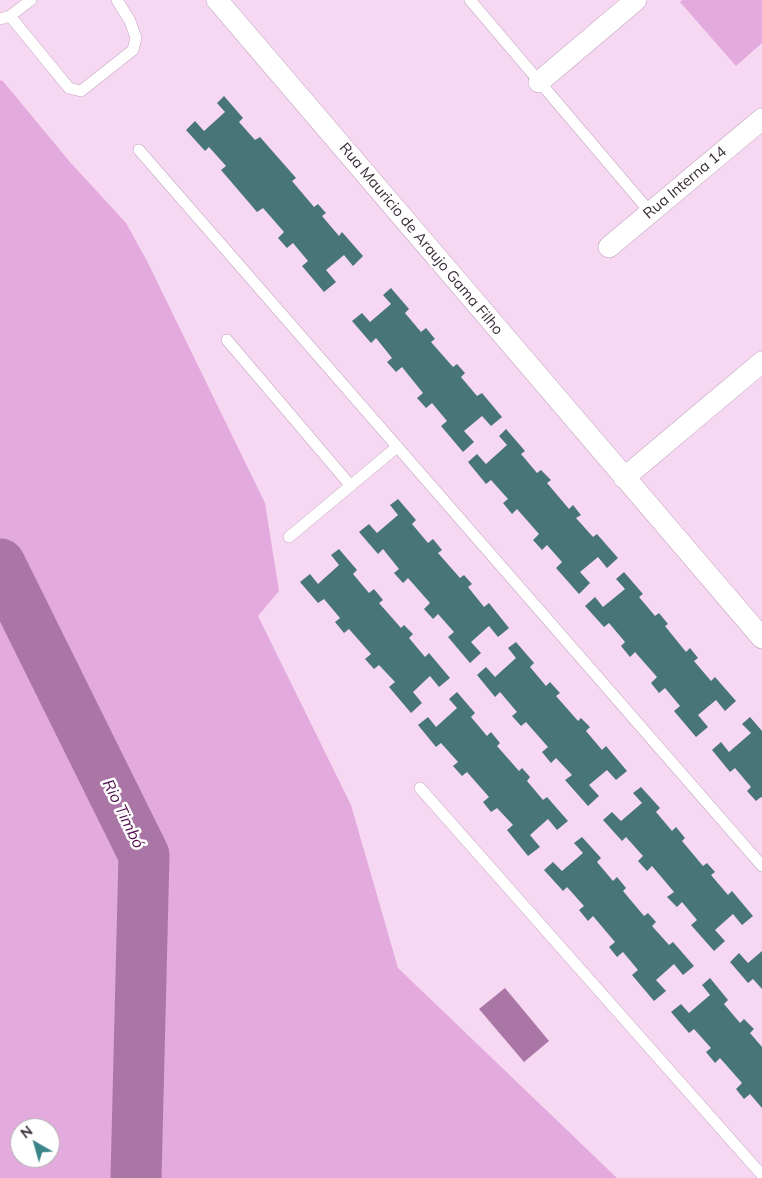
<!DOCTYPE html>
<html>
<head>
<meta charset="utf-8">
<style>
	body { margin:0 }
	#map { position:relative; width:762px; height:1178px; overflow:hidden; background:#f7d8f3; font-family:Mulish,sans-serif }
	canvas { display:block }
	.north { position:absolute; left:10px; top:1118px; width:50px; height:50px; box-sizing:border-box; background:#fff; border:1px solid #b0abaf; border-radius:50%; rotate:322deg; font-size:14px; font-weight:700; line-height:20px; text-align:center; color:#392d38 }
	.north::after { content:''; display:block; margin:auto; width:18px; height:22px; background:#3b8488; clip-path:polygon(50% 0,100% 100%,50% 72%,0 100%) }
</style>
</head>
<body>
<div id="map">
<canvas width="762" height="1178"></canvas>
<div class="north">N</div>
</div>
<script>
const ctx = document.querySelector('canvas').getContext('2d');
ctx.lineJoin = 'round';
function fill(path, color) { ctx.fillStyle = color; ctx.fill(path, 'evenodd'); }
function trace(path, color, width, dash) { ctx.strokeStyle = color; ctx.lineWidth = width; ctx.lineCap = dash ? 'butt' : 'round'; ctx.setLineDash(dash || []); ctx.stroke(path); }
function label(font, color, halo, rows, align = 'center') {
  ctx.font = font + ' Mulish,sans-serif'; ctx.lineWidth = 5; ctx.setLineDash([]); ctx.textBaseline = 'middle'; ctx.strokeStyle = halo; ctx.fillStyle = color; for (const [text, x, y, turn = 0] of rows) {
    ctx.save(); ctx.translate(x, y); ctx.rotate((+turn || 0) * Math.PI / 180); ctx.textAlign = isNaN(turn) ? turn : align; if (halo) ctx.strokeText(text, 0, 0); ctx.fillText(text, 0, 0); ctx.restore();
  }
}
fill(new Path2D(`
	M682,0h80v43l-26,23 -56,-64z
	M2,80l68,82 56,61 21,38 118,242 14,88 -21,25 93,189 47,163 219,210h-617v-1097zM20,1128h30v30h-30z`), '#e3abdd');
fill(new Path2D(`
	M505,988l44,53 -25,21 -45,-53z`), '#aa76a6');
trace(new Path2D(`
	M0,564l144,291 -8,323`), '#aa76a6', 51);
fill(new Path2D(`
	M224,96l19,22 -4,4 16,18 5,-3 36,41 -4,3 22,26 4,-3 8,9 -4,3 17,20 3,-4 21,24 -10,10 -9,-11 -18,15 10,12 -12,10 -22,-26 6,-5 -15,-18 -6,5 -9,-10 6,-6 -21,-24 -6,4 -36,-42 5,-4 -17,-19 -4,4 -19,-21 9,-9 9,10 21,-19 -8,-9z
	M391,288l18,21 -4,4 16,19 5,-4 9,11 -4,3 22,25 4,-3 8,9 -4,4 16,19 5,-3 20,24 -11,9 -9,-10 -18,15 10,11 -11,10 -22,-26 6,-5 -15,-18 -6,5 -9,-10 6,-5 -21,-26 -6,5 -9,-10 5,-4 -16,-20 -5,5 -19,-22 10,-8 8,9 21,-18 -8,-9z
	M506,429l19,22 -4,3 16,19 4,-3 10,10 -4,3 22,26 4,-4 8,10 -5,3 17,19 4,-3 21,24 -11,10 -9,-11 -18,15 10,11 -11,11 -23,-26 6,-6 -15,-17 -5,5 -9,-10 6,-6 -22,-25 -5,5 -9,-11 5,-4 -17,-19 -5,4 -18,-22 9,-8 9,10 21,-19 -8,-9z
	M398,499l18,21 -4,4 16,19 5,-4 9,11 -4,3 22,25 4,-3 8,9 -4,3 16,20 5,-4 20,25 -11,9 -9,-11 -18,16 10,11 -11,10 -22,-26 6,-5 -16,-18 -5,5 -9,-10 6,-6 -22,-25 -5,5 -9,-10 5,-4 -16,-20 -5,5 -19,-22 10,-8 8,9 21,-18 -8,-10z
	M339,549l18,21 -4,4 16,19 5,-4 9,11 -4,3 22,25 3,-3 9,9 -4,4 16,19 4,-4 21,25 -11,9 -9,-11 -17,16 9,11 -11,10 -22,-26 6,-5 -16,-17 -5,4 -9,-10 6,-5 -22,-25 -5,4 -9,-11 5,-4 -16,-19 -6,4 -18,-21 10,-8 8,10 21,-19 -8,-10z
	M624,572l19,22 -4,3 16,19 4,-3 9,11 -3,2 21,26 4,-4 8,10 -4,3 17,20 4,-4 21,24 -11,10 -9,-11 -18,15 10,12 -12,10 -22,-26 6,-5 -15,-18 -6,5 -8,-10 6,-6 -22,-25 -5,5 -9,-11 4,-4 -16,-19 -5,4 -19,-21 10,-9 8,10 22,-18 -9,-10z
	M516,642l18,21 -4,4 16,19 4,-4 10,11 -4,3 22,25 3,-3 9,9 -4,4 16,19 4,-4 21,25 -11,9 -9,-10 -18,15 10,11 -11,10 -23,-26 7,-5 -16,-17 -5,5 -9,-11 6,-5 -22,-25 -5,4 -9,-10 5,-4 -17,-20 -5,5 -18,-22 9,-8 9,10 21,-19 -8,-10z
	M457,692l18,21 -4,4 16,19 4,-4 9,11 -3,3 22,25 3,-3 8,9 -3,4 16,19 4,-3 21,24 -11,9 -9,-11 -18,16 10,12 -12,9 -21,-26 6,-5 -16,-17 -6,4 -8,-10 6,-5 -22,-25 -5,4 -9,-10 5,-4 -17,-19 -5,4 -18,-22 10,-8 8,10 21,-19 -8,-9z
	M750,717l12,14v67l-1,-1 -5,4 -9,-10 4,-4 -16,-19 -5,4 -18,-22 9,-8 8,10 22,-19 -9,-9z
	M641,787l19,21 -4,4 16,19 4,-4 9,11 -3,3 21,25 4,-3 8,9 -4,3 17,20 4,-4 21,25 -11,9 -9,-11 -18,16 10,11 -11,10 -23,-26 6,-5 -15,-18 -5,5 -10,-10 7,-5 -22,-26 -5,5 -9,-10 5,-5 -17,-19 -4,4 -19,-21 9,-8 9,9 21,-18 -9,-10z
	M582,837l19,21 -4,4 16,19 4,-4 9,11 -3,3 21,25 4,-3 8,9 -4,4 17,19 4,-3 21,24 -11,9 -9,-11 -18,16 10,11 -12,10 -22,-26 6,-5 -15,-18 -6,5 -8,-10 6,-5 -22,-26 -5,5 -9,-11 5,-4 -17,-19 -4,4 -19,-21 9,-8 9,9 21,-18 -9,-10z
	M762,951v38l-9,-10 -5,4 -18,-21 9,-9 9,10z
	M710,978l18,22 -4,4 16,19 4,-4 10,10 -4,4 12,14v61l-12,-14 -6,5 -8,-10 6,-6 -22,-25 -5,5 -9,-11 5,-4 -17,-19 -5,4 -18,-21 10,-8 8,9 21,-18 -8,-10z`), '#487577');
const service = new Path2D(`
	M470,0l180,212
	M10,16l59,72 12,3 52,-41 3,-12 -6,-17 -13,-21
	M0,19l10,-3 21,-16
	M139,150l623,716
	M227,340l124,146
	M289,537l108,-90
	M420,788l342,387`);
const minor = new Path2D(`
	M217,0l545,638
	M539,82l97,-82
	M609,247l153,-128
	M624,478l138,-116`);
trace(service, '#c3a6c0', 12);
trace(minor, '#c3a6c0', 22);
trace(service, '#fff', 11);
trace(minor, '#fff', 21);
label('15px', '#392d38', '#fff', [
	["Rua Interna 14",685,183,-40],
	["Rua Mauricio de Araujo Gama Filho",421,239,50]
]);
label('italic 16px', '#51104f', '#fff', [
	["Rio Timbó",123,814,64]
]);
</script>
</body>
</html>
